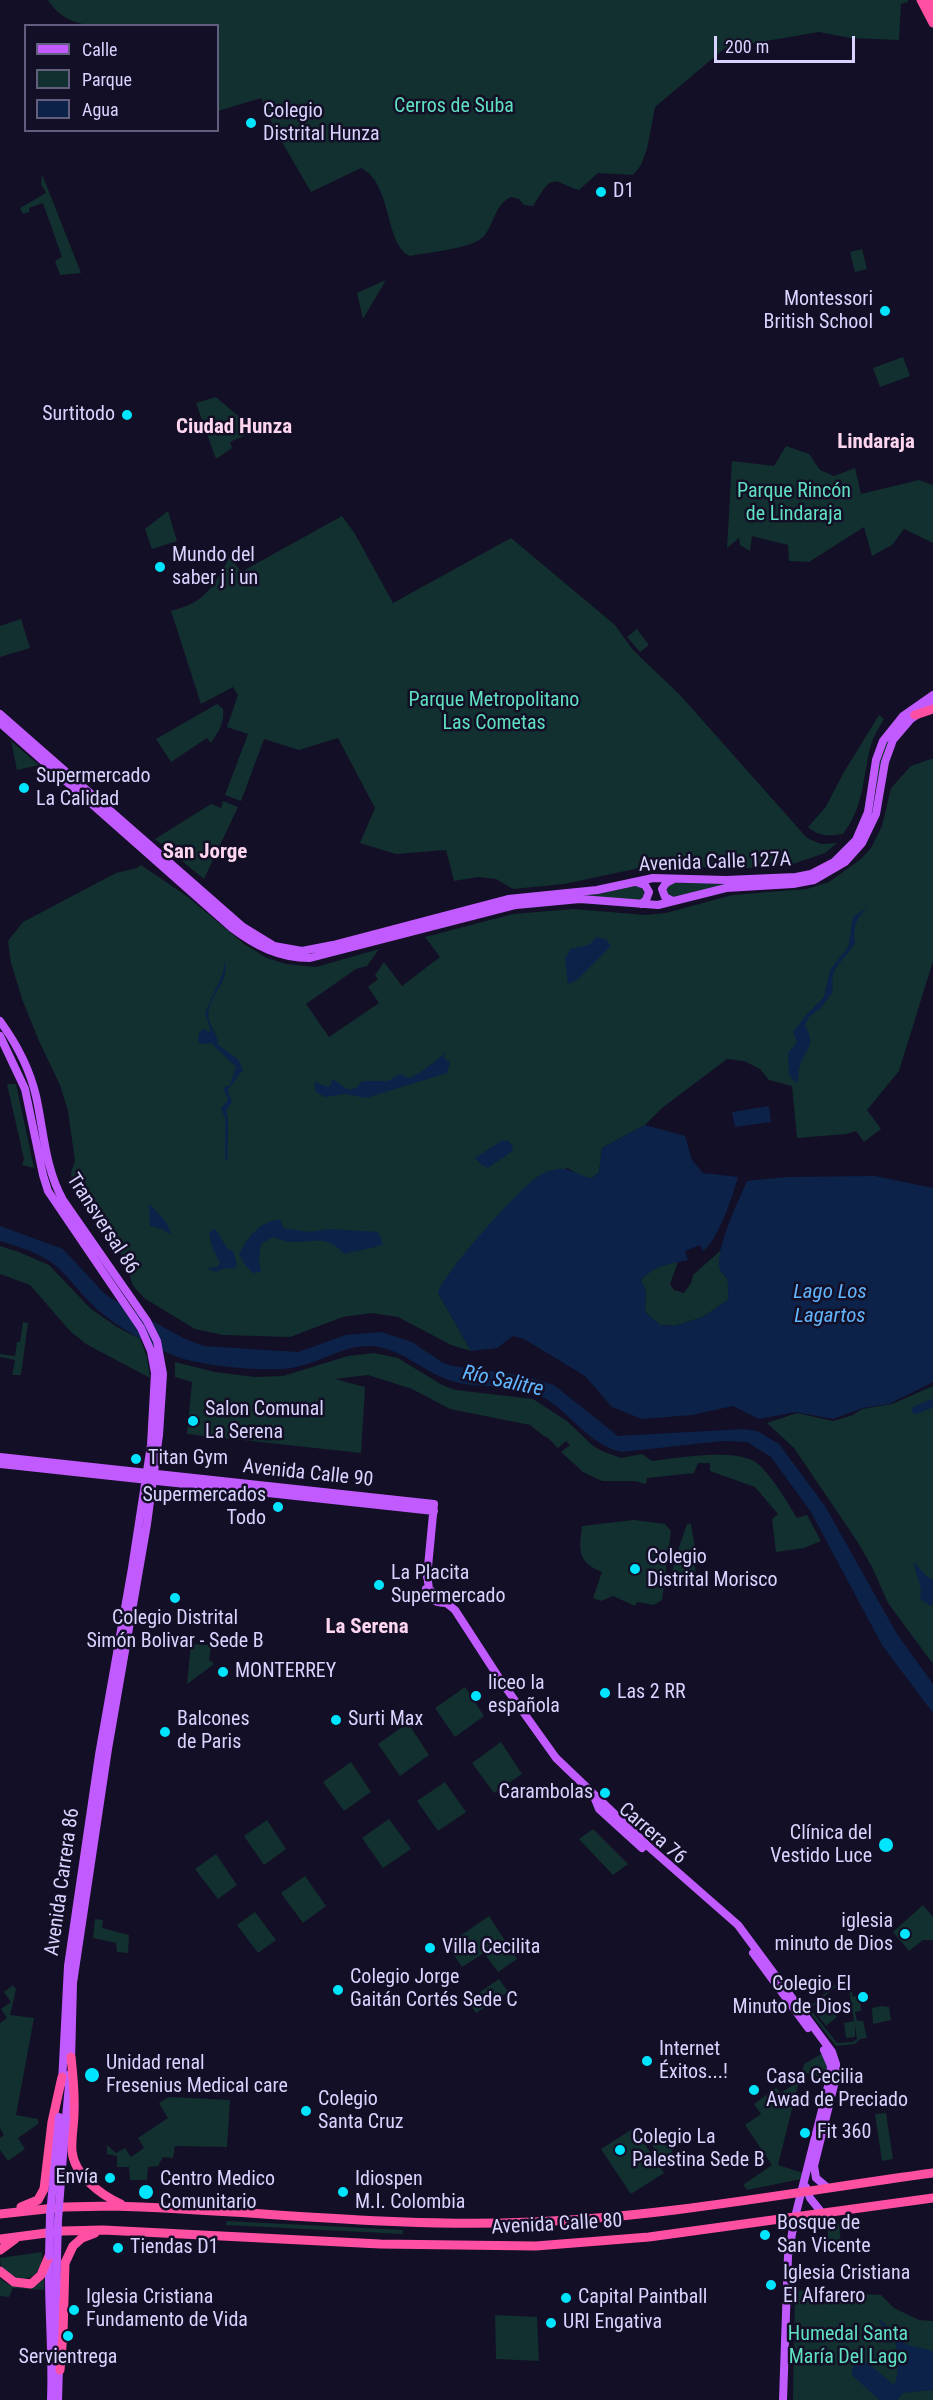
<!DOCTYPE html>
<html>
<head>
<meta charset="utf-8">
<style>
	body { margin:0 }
	#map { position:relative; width:933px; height:2400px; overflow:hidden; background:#130f26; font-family:"Roboto Condensed",sans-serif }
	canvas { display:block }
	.legend { position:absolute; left:24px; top:24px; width:195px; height:108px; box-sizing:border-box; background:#130f26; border:2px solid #625e7d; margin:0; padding:8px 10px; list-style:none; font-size:18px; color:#d9d4ff }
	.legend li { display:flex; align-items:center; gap:12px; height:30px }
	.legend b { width:30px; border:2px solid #625e7d }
	.scale { position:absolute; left:714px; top:36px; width:141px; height:27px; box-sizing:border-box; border:3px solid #d9d4ff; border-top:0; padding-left:8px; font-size:18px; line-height:21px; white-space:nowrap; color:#d9d4ff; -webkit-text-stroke:4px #130f26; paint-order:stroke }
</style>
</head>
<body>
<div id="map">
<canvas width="933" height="2400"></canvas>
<ul class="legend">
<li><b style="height:8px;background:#c25bff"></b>Calle</li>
<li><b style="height:16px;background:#12302f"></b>Parque</li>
<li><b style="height:16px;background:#0c2248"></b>Agua</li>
</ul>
<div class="scale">200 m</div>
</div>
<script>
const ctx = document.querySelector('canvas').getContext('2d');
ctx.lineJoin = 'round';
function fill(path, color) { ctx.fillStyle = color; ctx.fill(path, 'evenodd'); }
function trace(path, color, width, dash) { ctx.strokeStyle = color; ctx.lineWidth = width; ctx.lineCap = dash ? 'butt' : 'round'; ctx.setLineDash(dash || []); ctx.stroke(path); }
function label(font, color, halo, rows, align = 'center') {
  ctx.font = font + ' "Roboto Condensed",sans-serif'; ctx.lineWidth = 5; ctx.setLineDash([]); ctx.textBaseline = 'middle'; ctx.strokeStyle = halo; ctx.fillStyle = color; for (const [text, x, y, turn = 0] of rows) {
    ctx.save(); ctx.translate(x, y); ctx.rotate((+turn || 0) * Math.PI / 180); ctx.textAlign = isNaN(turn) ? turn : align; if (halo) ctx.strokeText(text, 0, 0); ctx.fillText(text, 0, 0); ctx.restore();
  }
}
fill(new Path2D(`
	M48,0h860v2l-7,2 -2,36 -49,-2 -31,-6 -94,16 -70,59 -8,42 -6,16 -8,10 -35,-2 -19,17c-6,-1 -12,-5 -18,-7 -15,-7 -20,13 -28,23l-9,-1 -5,-6 -8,-2c-16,8 -16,24 -26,38 -10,14 -57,17 -75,21 -26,-12 -17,-72 -49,-88l-50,24 -36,-62 -14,-32 -43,13v-85h-63l-8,-2 -5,2c-33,0 -74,7 -94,-26z
	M42,174l39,99 -21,2 -5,-14 7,-4 -19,-54 -14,5v4l-6,2 -3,-6 26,-15 -5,-9z
	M862,249l5,20 -12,3 -5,-20z
	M386,280l-23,39 -6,-26z
	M903,357l7,19 -30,11 -7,-19z
	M216,397l35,30 2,5 -23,10 2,6 -16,11 -20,-56z
	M786,446l23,8 11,16 14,6 21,-8 6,26 58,-14 14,5v58l-29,-14 -12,16 -20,11 -8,-29 -55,35 -20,-1 -1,-16 -36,-9 -2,15 -10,-6 -1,-7 -12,10 5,-87 42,5z
	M168,511l9,30 -25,8 -7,-20z
	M342,516l13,18 38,69 118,-65 104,87 18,25 47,45 127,143 14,6 16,-1 -12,10 -32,11 -42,4 -102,-2 -85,18 -51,5 -17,-10 -18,-2 -24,4 -8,-31 -50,4 -36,-11 15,-35 -37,-70 -39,12 -35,-11 -23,62 -16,-6 23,-61 -21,-7 11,-32 -5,-8 -32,17 -30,-93c35,-9 41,-23 59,-54l11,15z
	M21,619l9,29 -30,9v-31z
	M637,629l12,16 -9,7 -13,-15z
	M933,699v2c-86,39 -27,124 -102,167 -32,19 -68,12 -103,17 -18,2 -36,9 -53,14l-9,-5 1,-9 7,-3c38,1 97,5 133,-4 33,-10 58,-37 66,-70 5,-19 3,-39 10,-58 9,-24 28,-40 50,-51z
	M217,704l6,5c2,13 -5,24 -12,34l-4,-5 -36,24 -15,-23z
	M879,715l5,4c-6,10 -12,20 -14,30 -8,33 -6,57 -27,85 -15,2 -23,3 -35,-7l17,-19 19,-36z
	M11,741l28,24 -22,5z
	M931,759h2v202l-34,110 -32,39 14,19 -17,13 -8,-11 -9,3 -50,4 -5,-52 -23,-6 -9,-11 -16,-8 -17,-2 -65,49 -17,17 -43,23 -3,24 -7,6 -10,-1 -14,-9 -31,9 -17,16 -52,56 -30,44 33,58 -20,-6 -53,-28 -26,-4 -29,4 -53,20 -67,-2 -28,-6 -51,-31 -11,-12 -9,-29 -13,-13 -11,-17 -14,-15 -14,-28 -1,-12 4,-11 -7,-50 -8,-26 -21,-44 -17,-42 -11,-36 -3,-22 15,-19 93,-49 21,-5 4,-3 47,32 56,47 23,14 19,6 30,3 63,-18 -12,17 -11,3 -50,35 23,33 50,-34 -11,-16 10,-8 -3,-4 9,-13 18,24 38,-29 -15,-20 88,-23 60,-5 73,6 20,-2 66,-18 75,-6 22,-7 32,-23 10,-11 11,-22 9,-38 20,-22z
	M223,801l15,6 -34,72 -49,-40 56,-35 10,4z
	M636,886l6,2 2,5 -1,5 -5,3 -115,-1 60,-5z
	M7,1084h9l18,84 -12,-3 2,-6z
	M0,1246l19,6 30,13 41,43 27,19 23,12 7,18 3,21 -64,-34 -16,-13 -40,-46 -30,-11z
	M721,1250l-1,20 8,10v20l-25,17 -28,9 -15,-1 -15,-13 1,-20 -5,-12c11,-12 21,-15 37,-18l-8,22 4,6 10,3 7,-10 2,-8z
	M23,1322l5,1 -7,52h-9l3,-15 -15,-3v-3l15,2 2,-14h3z
	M374,1353l24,5 44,27 14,5 77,9 34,22 26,25 9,5 19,7 21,-4 10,7c26,-3 86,-14 106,3 14,12 30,39 39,54l10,-3 14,26 -17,7 -28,4 -4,-33 6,-5 -23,-27 -45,-16v-8h-12l-4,10 -47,5 -1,6 -11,-3h-33l-19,-9 -22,-20 9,-7 -4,-4 -8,7 -12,-12 -1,1 -15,-12 -80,-16 -38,-20 -44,-14 -33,4 30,8 -4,66 -174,-19 5,-52 -17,-5v-15l40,10 39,5 29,-1 65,-20z
	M933,1386v278l-45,-61 -16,-36 -15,-26 -63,-93 -27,-25 30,-10 36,8 20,-6 9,-6 30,-5z
	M634,1520l31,4 6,7 -9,69 -8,5 -17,-3 -2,4 -22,-10 -12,5 -8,-3 9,-26c-25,-10 -23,-22 -20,-46z
	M687,1524h4l5,30 -3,1 4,24 -28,4 8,-30z
	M191,1644l20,1 -2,16 4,1v3l-26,19z
	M465,1687l19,29 -29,21 -20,-29z
	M408,1723l21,32 -29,21 -22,-32z
	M501,1742l21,32 -28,19 -22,-30z
	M351,1762l20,30 -27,19 -21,-29z
	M445,1782l21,30 -28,19 -21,-30z
	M389,1819l22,30 -28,19 -21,-30z
	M267,1820l19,29 -22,16 -20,-29z
	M593,1829l35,35 -15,11 -34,-36z
	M216,1854l21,31 -19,14 -23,-30z
	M305,1876l21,30 -23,17 -22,-30z
	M923,1905l10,12v23h-10l-14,11 -16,-19z
	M255,1912l21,28 -18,13 -21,-28z
	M489,1916l28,43 -19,13 -14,-19 -22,14 -15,-22z
	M95,1919l8,1 -1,8 27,7 -1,18 -11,-1 -1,-9 -23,-5z
	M499,1979l9,13 -32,21 -9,-12z
	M843,1981l7,5 3,11 7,-3 1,17 -6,1 2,9h6l4,17 -7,1 -5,5 -19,2 -28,-36 3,-5 25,-21zM840,1983l5,1 4,5 5,32 -10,2 2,15 9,-1v-11l2,13 -4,3 -16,1 -27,-34z
	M13,1985l3,4 -6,26 24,3 -18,97 22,4v5l-20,14 7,11 -17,12 -8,-11v-12l4,-3 -4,-7v-105l7,-5 -6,-9 10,-7 -7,-10z
	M825,2001l12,16 -11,9 -12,-16z
	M881,2006l8,1 2,13 -18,4 -1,-16z
	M823,2053l6,14 -2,12 -25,-7 2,-8z
	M799,2081l-21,84 25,8 -2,6 -54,11 -4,-5 29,-20 -27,-40 16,-11 -7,-10 22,-16 5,5z
	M169,2097l61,3 -3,47 -52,-1 -2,12 -10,-1 -5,9 -10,1 -1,13h-17l-1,-13h-12v-11l-10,-2v-9l9,8 9,-5 6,9 13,-9 -6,-10 30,-20 -9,-15z
	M886,2113l7,46 -11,2 -7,-47z
	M634,2128l30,45 -33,21 -30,-45z
	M663,2137l10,15 -11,8 -10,-15z
	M227,2221l176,9v4l-177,-9z
	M839,2224l2,19 -12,1 -2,-19z
	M42,2252c3,36 -42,35 -42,6z
	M0,2278c12,12 33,14 44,0v12l-31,-2 -4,9 -9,-1z
	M795,2290l86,5 13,13 25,12 14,1v79h-140z
	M495,2315l42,2 2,44 -43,-2z`), '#12302f');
fill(new Path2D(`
	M869,906c-13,12 -16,20 -14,37 -12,20 -26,23 -22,49l-13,17 -11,8 -4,8c9,19 6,18 -3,35 -4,7 -3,16 -5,24l-8,-9 -1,-22 9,-11 -4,-10 14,-18 17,-17 6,-27 18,-23 5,-30z
	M597,937l9,2 5,7 -34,34 -9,4 -3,-25 5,-10 19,-4z
	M225,960c3,24 -10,28 -16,49 -4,13 9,23 9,36l20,14 5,11 -15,20 4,12 -6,9c4,9 1,35 2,47l-3,4v-44l-4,-10 7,-8 -5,-12 7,-3 6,-18 -25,-24 -10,1 -3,-3 1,-8 4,-4 8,3 -6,-19 18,-40z
	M447,1052l-4,5 7,6 -3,10 -81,25 -21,-4 -20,3 -9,-5 -2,-10 15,5 4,-8 16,11 7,-2 6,-7h26l12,-7 9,4 12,-6z
	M769,1106l2,16 -36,5 -3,-15z
	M645,1125l40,11 7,24 11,13 35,4c-6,20 -19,62 -35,74l-3,-6 -15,6 3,9c-19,4 -33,5 -47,20l5,12 -1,20 15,13 15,1 28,-9 25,-17c0,-7 1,-17 -2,-23 -1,-1 -5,-6 -6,-7 -6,-20 19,-70 27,-89l39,-4 89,-1 58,12v194l-44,22 -26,4 -30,11 -37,-7 -37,7 -26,-13 -41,9 -50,4 -30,-12 -27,-31 -61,-37 -11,-3 -16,12 -26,3 -33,-58c6,-21 79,-102 99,-116 4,-3 11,-6 16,-7 15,-5 25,6 39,8l7,-6 3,-24z
	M507,1140l5,5 1,6 -25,17 -6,-3 -7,-7 26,-17z
	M149,1204c9,8 20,18 22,31l-9,-6 -12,-3z
	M279,1219l5,9 25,4 21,-3 48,3 5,12c-13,6 -26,6 -39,10 -18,-20 -30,-11 -53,-12 -6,0 -12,-3 -18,-5l-12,7 -2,15 2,13 -8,1 -8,-8 -6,-11c10,-18 19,-31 40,-35z
	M0,1226l63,23 42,45 9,6 71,39 19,7 94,6 48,-17 35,-3 31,10 31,21 10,3 72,10 29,9 64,51 125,-7 14,2 22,13 46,62 72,128 36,50v29l-51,-68 -71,-133 -40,-55 -24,-15 -24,-1 -101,11c-34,-7 -51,-40 -81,-56 -26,-14 -61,-6 -89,-15 -30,-9 -49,-33 -82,-35 -26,-1 -49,16 -74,21 -24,6 -97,-1 -121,-11 -25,-10 -56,-28 -77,-46 -15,-13 -26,-29 -41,-43 -16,-14 -37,-20 -57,-26z
	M213,1229l3,1 11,18 7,4 3,14 -5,3 -7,-1 -9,4 -10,-4 12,-1 2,-4 -8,-16 -3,-14z
	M914,1562l11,13 8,5v23l-2,3 -11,-7c4,-15 -5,-21 -6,-37z
	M878,2318c11,8 18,22 30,27 8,3 17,3 25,6v39l-30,3 -5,7h-19l-27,-25v-7l8,-8 10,5 24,20c5,-10 5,-32 1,-43 -3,-10 -14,-13 -17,-24z`), '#0c2248');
trace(new Path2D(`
	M916,1410l17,-7`), '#0c2248', 8);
trace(new Path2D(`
	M0,714l243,213 31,19 28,5 31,-6 175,-46 89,-9 56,-12 73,2 70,-3 15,-3 23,-12 22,-22 12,-28 8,-52 7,-19 20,-25 30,-21
	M0,723l232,205c24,18 47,30 78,30l206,-53 64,-6 78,6 68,-17 67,-4 21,-4 31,-18 17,-19 14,-29 9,-52 8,-22 18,-21 22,-15
	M672,880l-6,3 -4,6 3,8 8,4
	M636,882l9,3 4,7 -3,8 -5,4
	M0,1021c16,22 30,49 36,75 8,36 9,72 27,104l84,121 10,20 6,33 -4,61 -12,89 -39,225 -35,234 -2,79
	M0,1036l25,53 18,86 5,16 93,137 10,23 4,22 -4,72 -19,123 -33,187 -31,211 -6,117
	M0,1457l434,47 -7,73
	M0,1464l434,47
	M427,1574l2,15 26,21 46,71 55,77 93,89 89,78 94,127 4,12v13l-22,89 2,12 12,10
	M426,1589c2,11 9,13 19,14
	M593,1794l6,15 43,39
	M753,1953l55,75
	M66,2117l4,-43
	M806,2187l4,11 12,15
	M49,2258c-1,47 4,95 2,142
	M56,2296l3,52
	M58,2400l1,-34
	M783,2400l5,-144 7,-39 35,-139 1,-12 -7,-16`), '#c25bff', 8);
trace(new Path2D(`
	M921,0l12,23
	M928,0l5,10
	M915,715l18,-6
	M71,2057c2,18 4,37 3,56 0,12 -3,25 -2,38 2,24 29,44 49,53
	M21,2207l17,-7 6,-11 8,-67 10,-45
	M0,2214l64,-7 49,-1c139,4 279,22 418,16 135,-5 268,-31 402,-49
	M0,2239l62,-8 41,-1 277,14 156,2 113,-9 284,-39
	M0,2250l15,-11
	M0,2271l14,11 17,2 10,-9 8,-19
	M60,2370l3,-37 2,-70 8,-17 9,-8 13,-5`), '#ff4fa3', 9);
trace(new Path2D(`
	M49,2256l1,-41 9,-98
	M56,2296l2,-76 8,-103`), '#c25bff', 8);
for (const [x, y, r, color] of [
	[251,123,6,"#00e5ff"],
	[601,192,6,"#00e5ff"],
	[885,311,6,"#00e5ff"],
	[127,415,6,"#00e5ff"],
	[160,567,6,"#00e5ff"],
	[24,788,6,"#00e5ff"],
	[193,1421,6,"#00e5ff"],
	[136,1459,6,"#00e5ff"],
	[278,1507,6,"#00e5ff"],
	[635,1569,6,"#00e5ff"],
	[379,1585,6,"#00e5ff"],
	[175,1598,6,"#00e5ff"],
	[223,1672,6,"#00e5ff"],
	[605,1693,6,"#00e5ff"],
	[476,1696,6,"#00e5ff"],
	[336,1720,6,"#00e5ff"],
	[165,1732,6,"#00e5ff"],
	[605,1793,6,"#00e5ff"],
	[886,1845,8,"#00e5ff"],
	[905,1934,6,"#00e5ff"],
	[430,1948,6,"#00e5ff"],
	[338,1990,6,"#00e5ff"],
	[863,1997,6,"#00e5ff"],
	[647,2061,6,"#00e5ff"],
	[92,2075,8,"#00e5ff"],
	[754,2090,6,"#00e5ff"],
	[306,2111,6,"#00e5ff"],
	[805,2133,6,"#00e5ff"],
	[620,2150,6,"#00e5ff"],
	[110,2178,6,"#00e5ff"],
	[146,2192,8,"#00e5ff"],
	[343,2192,6,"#00e5ff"],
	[765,2235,6,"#00e5ff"],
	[118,2248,6,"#00e5ff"],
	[771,2285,6,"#00e5ff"],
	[566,2298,6,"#00e5ff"],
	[74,2310,6,"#00e5ff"],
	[551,2323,6,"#00e5ff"],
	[68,2336,6,"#00e5ff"]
]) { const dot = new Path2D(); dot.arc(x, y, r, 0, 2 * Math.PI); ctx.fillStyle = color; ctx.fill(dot); trace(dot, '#130f26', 2); }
label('20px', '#5fe0c0', '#130f26', [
	["Cerros de Suba",454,107],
	["Parque Rincón",794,492],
	["de Lindaraja",794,515],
	["Parque Metropolitano",494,701],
	["Las Cometas",494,724],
	["Humedal Santa",848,2335],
	["María Del Lago",848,2358]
]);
label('20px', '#d9d4ff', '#130f26', [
	["Colegio",263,112],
	["Distrital Hunza",263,135],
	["D1",613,192],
	["Montessori",873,300,"right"],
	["British School",873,323,"right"],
	["Surtitodo",115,415,"right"],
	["Mundo del",172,556],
	["saber j i un",172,579],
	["Supermercado",36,777],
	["La Calidad",36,800],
	["Salon Comunal",205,1410],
	["La Serena",205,1433],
	["Titan Gym",148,1459],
	["Supermercados",266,1496,"right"],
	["Todo",266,1519,"right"],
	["Colegio",647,1558],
	["Distrital Morisco",647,1581],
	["La Placita",391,1574],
	["Supermercado",391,1597],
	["Colegio Distrital",175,1619,"center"],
	["Simón Bolivar - Sede B",175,1642,"center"],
	["MONTERREY",235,1672],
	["liceo la",488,1684],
	["española",488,1707],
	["Las 2 RR",617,1693],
	["Balcones",177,1720],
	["de Paris",177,1743],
	["Surti Max",348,1720],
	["Carambolas",593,1793,"right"],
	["Clínica del",872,1834,"right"],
	["Vestido Luce",872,1857,"right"],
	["iglesia",893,1922,"right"],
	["minuto de Dios",893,1945,"right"],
	["Villa Cecilita",442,1948],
	["Colegio Jorge",350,1978],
	["Gaitán Cortés Sede C",350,2001],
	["Colegio El",851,1985,"right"],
	["Minuto de Dios",851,2008,"right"],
	["Internet",659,2050],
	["Éxitos...!",659,2073],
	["Unidad renal",106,2064],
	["Fresenius Medical care",106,2087],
	["Casa Cecilia",766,2078],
	["Awad de Preciado",766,2101],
	["Colegio",318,2100],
	["Santa Cruz",318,2123],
	["Fit 360",817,2133],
	["Colegio La",632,2138],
	["Palestina Sede B",632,2161],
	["Envía",98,2178,"right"],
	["Centro Medico",160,2180],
	["Comunitario",160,2203],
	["Idiospen",355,2180],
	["M.I. Colombia",355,2203],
	["Bosque de",777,2224],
	["San Vicente",777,2247],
	["Tiendas D1",130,2248],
	["Iglesia Cristiana",783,2274],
	["El Alfarero",783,2297],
	["Iglesia Cristiana",86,2298],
	["Fundamento de Vida",86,2321],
	["Capital Paintball",578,2298],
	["URI Engativa",563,2323],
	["Servientrega",68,2358,"center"]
], 'left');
label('20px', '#d9d4ff', '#130f26', [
	["Avenida Calle 127A",715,863,-2],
	["Transversal 86",102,1224,57],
	["Avenida Calle 90",308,1474,6],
	["Carrera 76",652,1834,41],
	["Avenida Carrera 86",63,1882,-82],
	["Avenida Calle 80",557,2225,-3]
]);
label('bold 21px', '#ffd6f0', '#130f26', [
	["Ciudad Hunza",234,428],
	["Lindaraja",876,443],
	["San Jorge",205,853],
	["La Serena",367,1628]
]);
label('italic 21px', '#62b6ff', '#130f26', [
	["Lago Los",830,1293],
	["Lagartos",830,1317],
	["Río Salitre",503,1382,12]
]);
</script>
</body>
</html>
